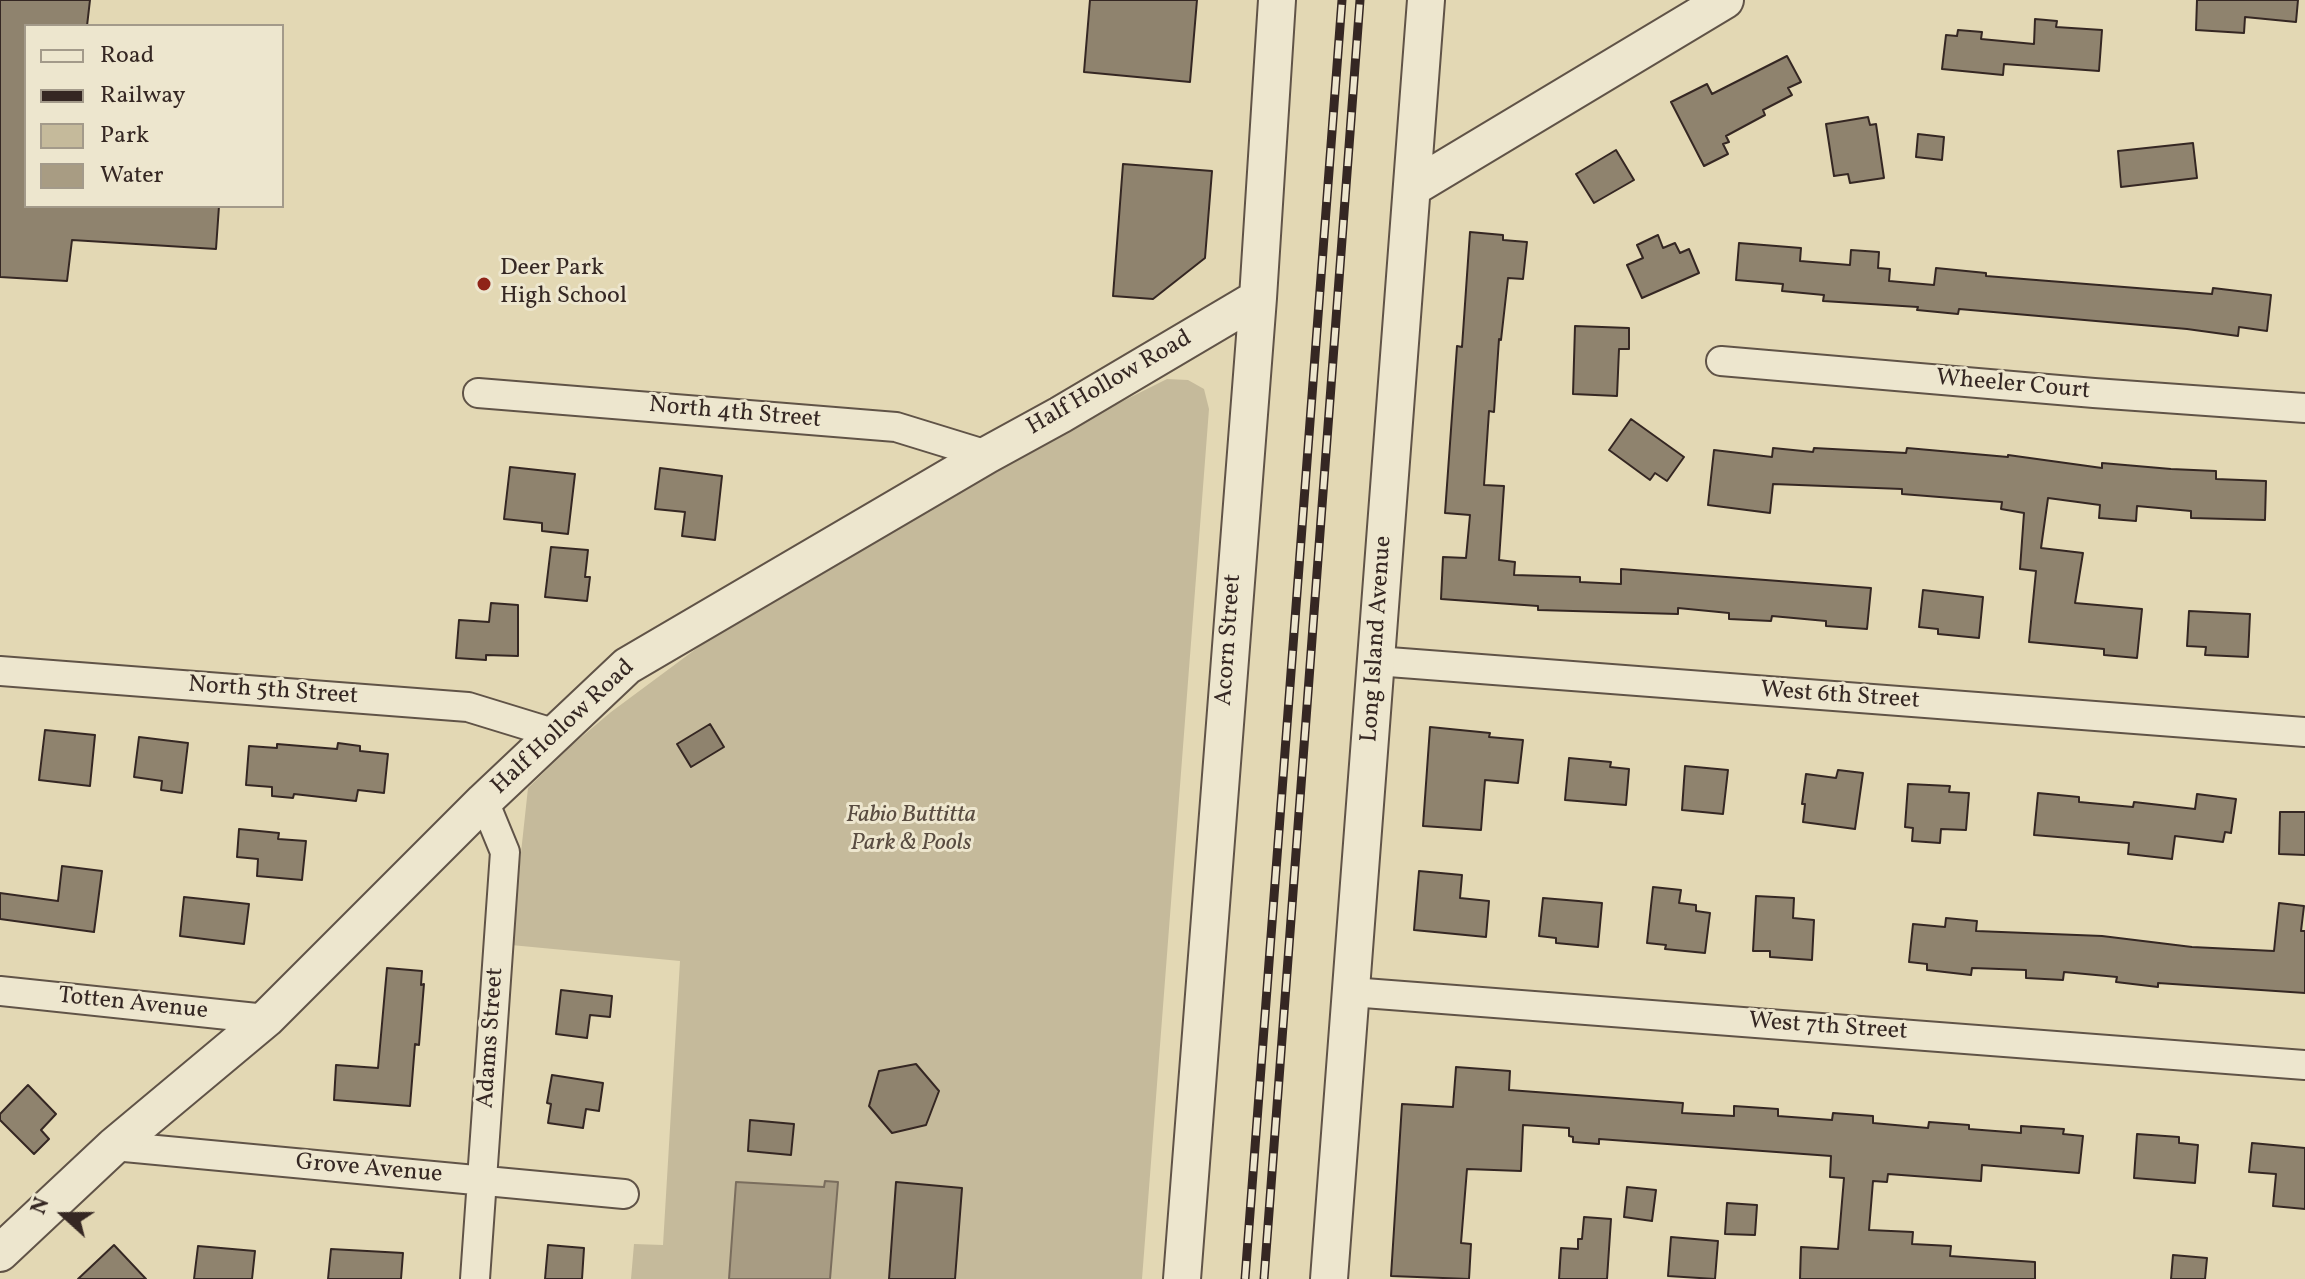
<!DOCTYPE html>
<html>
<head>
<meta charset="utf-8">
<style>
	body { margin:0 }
	#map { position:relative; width:2305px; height:1279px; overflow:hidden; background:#e3d8b4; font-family:Vollkorn,serif }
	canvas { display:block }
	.legend { position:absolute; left:24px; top:24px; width:260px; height:184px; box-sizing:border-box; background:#ede6ce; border:2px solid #a39a8a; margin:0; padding:10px 14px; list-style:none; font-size:24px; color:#352723 }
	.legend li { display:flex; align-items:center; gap:16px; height:40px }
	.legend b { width:40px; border:2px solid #a39a8a }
	.north { position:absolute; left:24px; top:1175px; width:80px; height:80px; -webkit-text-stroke:6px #ede6ce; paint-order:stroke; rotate:291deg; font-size:22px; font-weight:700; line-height:32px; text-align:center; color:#352723 }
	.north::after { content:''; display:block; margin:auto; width:28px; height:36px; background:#352723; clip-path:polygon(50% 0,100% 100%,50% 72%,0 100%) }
</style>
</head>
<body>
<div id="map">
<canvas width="2305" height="1279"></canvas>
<ul class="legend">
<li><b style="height:10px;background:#ede6ce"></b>Road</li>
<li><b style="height:10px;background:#352723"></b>Railway</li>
<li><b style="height:22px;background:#c5ba9b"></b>Park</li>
<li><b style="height:22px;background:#a89c83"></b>Water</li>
</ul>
<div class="north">N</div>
</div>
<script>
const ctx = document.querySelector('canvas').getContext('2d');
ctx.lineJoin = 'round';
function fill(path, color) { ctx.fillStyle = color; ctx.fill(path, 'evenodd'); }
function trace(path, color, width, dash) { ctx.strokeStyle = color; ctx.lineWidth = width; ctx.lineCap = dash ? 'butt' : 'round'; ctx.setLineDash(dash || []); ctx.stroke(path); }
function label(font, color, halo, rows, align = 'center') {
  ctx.font = font + ' Vollkorn,serif'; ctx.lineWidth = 6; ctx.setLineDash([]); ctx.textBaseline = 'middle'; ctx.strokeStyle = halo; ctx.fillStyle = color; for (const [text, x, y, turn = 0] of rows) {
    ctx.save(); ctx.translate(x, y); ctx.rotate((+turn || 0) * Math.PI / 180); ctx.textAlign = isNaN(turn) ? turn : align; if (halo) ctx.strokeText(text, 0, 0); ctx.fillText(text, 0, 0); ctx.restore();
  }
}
fill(new Path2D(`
	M1167,379l21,1 16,9 5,20 -67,870h-511l3,-35 29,1 17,-284 -169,-16 17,-157 44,-43 39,-33 93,-69 245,-146 148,-83z`), '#c5ba9b');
const water = new Path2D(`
	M825,1181l13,1 -8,97h-101l7,-97 88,5z`);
fill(water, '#a89c83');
trace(water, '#7a6d5d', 2);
const building = new Path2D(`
	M0,0h90l-3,26h-61v180h193l-3,43 -144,-9 -5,41 -67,-4z
	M1090,0h107l-7,82 -106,-10z
	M2197,0h101l-2,22 -51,-5 -1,16 -48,-3z
	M2035,19l22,2 -1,6 46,3 -3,41 -95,-7 -1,11 -61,-6 4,-34 11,1 1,-6 24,2 -1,7 53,5z
	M1787,56l14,26 -13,6 4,7 -29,15 2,5 -39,21 3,6 -6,2 5,10 -24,12 -33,-64 36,-18 5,10z
	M1868,117l2,8 6,-1 8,54 -34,5 -2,-9 -14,2 -8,-52z
	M1918,134l26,3 -2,23 -26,-3z
	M2193,143l4,35 -76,9 -3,-36z
	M1616,150l18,30 -40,23 -18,-29z
	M1123,164l89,7 -7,87 -52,41 -40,-3z
	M1470,232l33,3v5l24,2 -4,37 -15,-1 -7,62 -2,-1 -5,73 -5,-1 -5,74 20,1 -5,74 16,2 -1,13 66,2v5l41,2v-15l250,19 -4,41 -41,-3v-5l-54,-5 -1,5 -42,-2v-6l-51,-5v6l-140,-4v-4l-97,-7 2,-42 23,1 4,-43 -25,-2 12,-167 5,1z
	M1658,235l5,13 12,-5 5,10 9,-4 10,24 -57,25 -15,-33 16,-7 -6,-13z
	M1739,243l62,5 -1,13 50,4 1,-15 28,2 -1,16 12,1 -1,12 45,4 2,-17 50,5v3l226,18 1,-6 58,7 -4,36 -28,-4 -1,9 -51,-7 -228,-20 -1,5 -41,-4 1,-3 -95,-6 1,-6 -42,-4 1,-7 -47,-4z
	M1575,326l54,2v21h-10l-2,47 -44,-2z
	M1631,419l53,38 -17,24 -12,-8 -5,7 -41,-30z
	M1773,448l40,4 1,-4 92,5 1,-5 101,9v-2l94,13v-5l69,6 45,2v8l50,2 -1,39 -74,-2v-7l-54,-5 -1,15 -37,-3 1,-13 -52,-7 -7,50 42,5 -8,50 67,6 -5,49 -33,-3v-6l-75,-7 7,-71 -16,-2 4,-56 -23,-4 1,-7 -100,-8v-5l-129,-5 -3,29 -62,-8 6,-55 58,7z
	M510,467l65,7 -7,60 -26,-3v-8l-38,-4z
	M660,468l62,8 -7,64 -33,-4 3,-24 -30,-3z
	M551,547l37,3 -3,27h5l-3,24 -42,-4z
	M1923,590l60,7 -4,41 -41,-4v-5l-19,-2z
	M491,603l27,2v51l-32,-1v5l-30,-2 3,-38 30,2z
	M2189,611l61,3 -2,43 -43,-2 1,-8 -19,-1z
	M710,724l14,23 -33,20 -14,-23z
	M1430,727l60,6 -1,4 34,3 -5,43 -33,-3 -4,50 -58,-4z
	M45,730l50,5 -5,51 -51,-6z
	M139,737l49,6 -6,50 -21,-3 1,-9 -28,-4z
	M338,743l22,3v5l28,3 -4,39 -26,-3 -2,11 -62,-7 -1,4 -21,-2v-9l-26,-2 3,-39 28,2v-4l60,5z
	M1569,758l42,4 -1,5 19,2 -3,36 -61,-5z
	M1685,766l43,4 -5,44 -41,-4z
	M1838,770l25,3 -8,56 -52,-7 2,-18h-3l4,-30 30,4z
	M1908,784l42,2 -1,6 20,1 -3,37 -25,-1 -1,14 -28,-2 1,-13 -8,-1z
	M2038,793l41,4v5l54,5 1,-5 61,7 2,-15 39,5 -5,34 -6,-1 -2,10 -48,-6 -3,23 -44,-5 1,-11 -95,-8z
	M2280,812h25v43l-26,-1z
	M239,829l40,4 -1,6 28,2 -4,39 -45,-4 1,-17 -21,-2z
	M62,866l40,5 -8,61 -94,-13v-26l58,8z
	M1419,871l43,4 -2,23 29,3 -3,36 -72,-7z
	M1653,887l28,3 -2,13 17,2v6l14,2 -5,40 -40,-4 1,-4 -19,-2z
	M1756,896l38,2 -1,20 21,2 -2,40 -42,-3v-6h-17z
	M184,897l65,7 -5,40 -64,-8z
	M1543,898l59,5 -4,44 -42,-4v-5l-17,-2z
	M2279,903l25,3 -3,25h4v62l-147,-10v4l-42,-5 1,-5 -53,-5 -1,8 -37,-2v-8l-54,-2 -1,7 -44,-5v-6l-18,-2 4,-38 32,3 1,-9 31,3 -1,10 126,5 90,11 82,4z
	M387,968l35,3 -1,14 3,-1 -5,61 -4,-1 -5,62 -76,-6 2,-35 42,3z
	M561,990l51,6 -2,21 -20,-2 -3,23 -31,-4z
	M916,1064l23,27 -13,34 -34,8 -23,-27 10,-35z
	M1456,1067l54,4 -1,19 174,13 -1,10 52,3v-10l44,3v7l54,4 1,-7 40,3v7l55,5 1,-6 40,3v4l52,4v-7l43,3 -1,5 20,2 -4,37 -97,-8 -1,16 -93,-7 -1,8 -14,-1 -4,49 44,2 -1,12 39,2 -1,10 85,6v17h-235l1,-32 37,2 6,-71 -14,-1 1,-21 -232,-17v5l-26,-2v-5l-4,-1v-8l-46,-3 -2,46 -54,-2 -6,74 10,1 -2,35 -78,-3 11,-172 51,3z
	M552,1075l51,8 -4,28 -13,-2 -3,19 -35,-5 3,-19 -4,-1z
	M28,1085l28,29 -15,16 8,9 -15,15 -34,-34v-6z
	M750,1120l44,4 -3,31 -43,-4z
	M2137,1134l42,3v6l19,2 -3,38 -61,-5z
	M2252,1143l53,5v61l-32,-3 3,-32 -27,-2z
	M896,1182l66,6 -7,91h-66z
	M1627,1187l29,3 -4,31 -28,-4z
	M1727,1203l30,2 -2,30 -30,-1z
	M1584,1217l27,2 -4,60h-48l2,-31 17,1v-10h4z
	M1671,1237l47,4 -3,38 -47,-3z
	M114,1245l32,34h-68z
	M548,1245l36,3 -2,31h-37z
	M198,1246l57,5 -3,28h-58z
	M331,1249l72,4 -2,26h-73z
	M2173,1255l34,3 -2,21h-34z`);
fill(building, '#8f836e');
trace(building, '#352723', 2);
const minor = new Path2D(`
	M1721,361l373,32 211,15
	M478,393l418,34 91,28
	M1376,661l929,71
	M0,671l468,36 88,27
	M0,991l266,28
	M1351,992l954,73
	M114,1146l510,48
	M475,1279l30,-427 -21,-51`);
const tertiary = new Path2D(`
	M1412,188l313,-188
	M0,1253l114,-107 152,-127 218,-218 143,-135 360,-211 73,-40 198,-117
	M1182,1279l76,-981 19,-298
	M1329,1279l97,-1279`);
trace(minor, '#605347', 32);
trace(tertiary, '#605347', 40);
trace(minor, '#ede6ce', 28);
trace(tertiary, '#ede6ce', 36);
const rail = new Path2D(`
	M1245,1279l97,-1279
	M1264,1279l96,-1279`);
trace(rail, '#352723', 9);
trace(rail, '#ede6ce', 6, [18]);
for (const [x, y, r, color] of [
	[484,284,8,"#8f2418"]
]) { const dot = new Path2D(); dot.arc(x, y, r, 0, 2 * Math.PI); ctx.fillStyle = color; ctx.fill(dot); trace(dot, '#ede6ce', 3); }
label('24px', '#352723', '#ede6ce', [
	["Deer Park",500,270],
	["High School",500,298]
], 'left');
label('24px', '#352723', '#ede6ce', [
	["Half Hollow Road",1110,384,-30],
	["Wheeler Court",2013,386,5],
	["North 4th Street",735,414,5],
	["Long Island Avenue",1378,639,-86],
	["Acorn Street",1230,640,-86],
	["North 5th Street",273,692,4],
	["West 6th Street",1840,697,4],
	["Half Hollow Road",564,728,-43],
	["Totten Avenue",133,1005,6],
	["West 7th Street",1828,1028,4],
	["Adams Street",492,1038,-86],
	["Grove Avenue",369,1170,5]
]);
label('italic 24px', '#594c41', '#ede6ce', [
	["Fabio Buttitta",911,817],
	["Park & Pools",911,845]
]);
</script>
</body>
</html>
